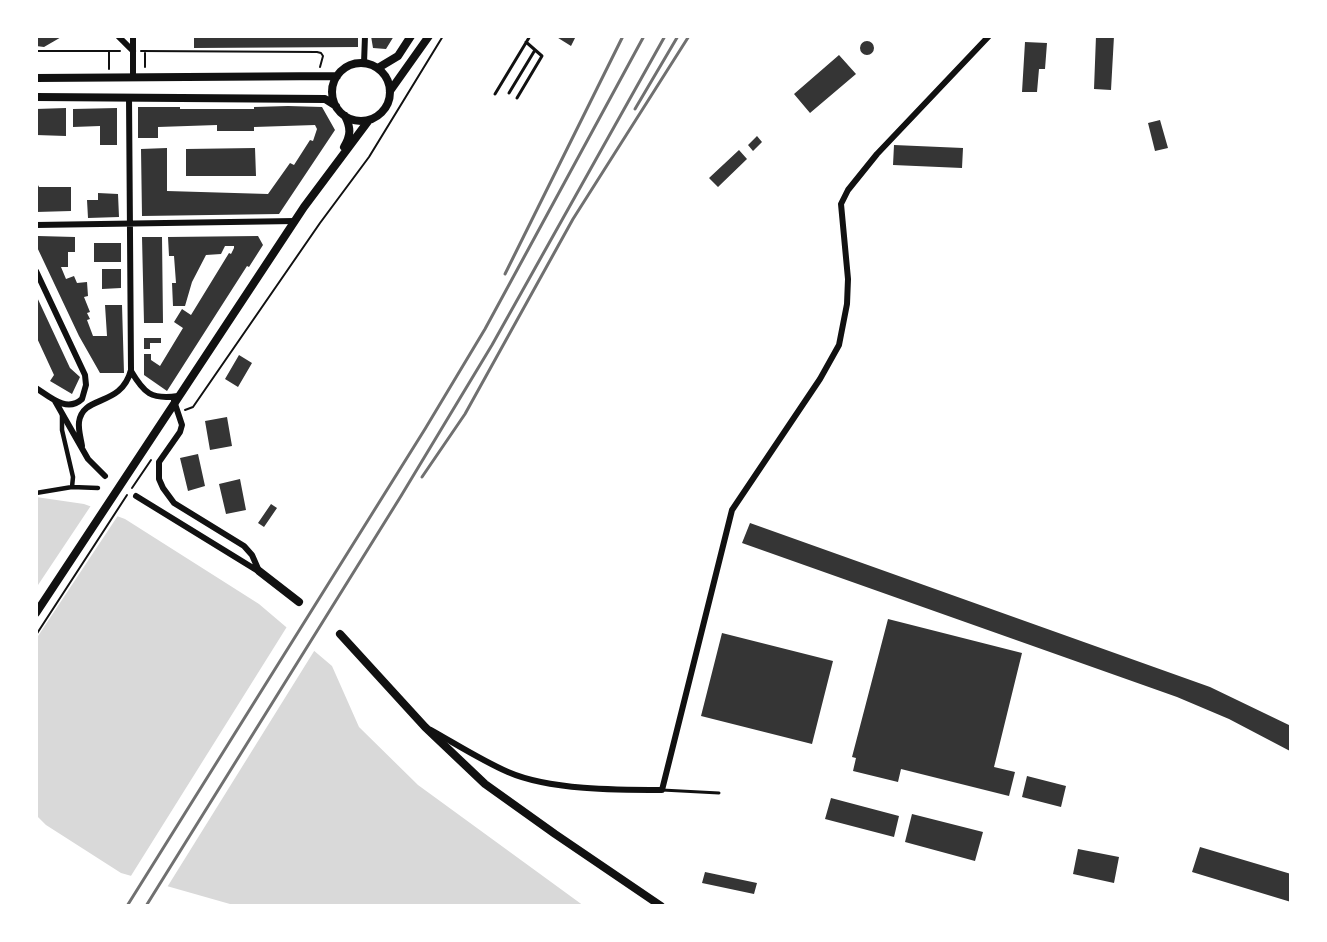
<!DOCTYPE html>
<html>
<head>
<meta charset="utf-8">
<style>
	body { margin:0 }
	#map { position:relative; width:1327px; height:942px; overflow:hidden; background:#fff; font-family:Helvetica,sans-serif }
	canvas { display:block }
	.frame { position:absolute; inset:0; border:38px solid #fff; pointer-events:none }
</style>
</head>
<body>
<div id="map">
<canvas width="1327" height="942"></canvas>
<div class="frame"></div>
</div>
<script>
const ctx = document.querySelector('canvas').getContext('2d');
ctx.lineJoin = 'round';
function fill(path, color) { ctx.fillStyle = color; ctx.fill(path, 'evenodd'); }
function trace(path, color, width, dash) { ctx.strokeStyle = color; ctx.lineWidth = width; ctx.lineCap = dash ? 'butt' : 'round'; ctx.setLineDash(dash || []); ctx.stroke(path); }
fill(new Path2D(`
	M36,497l48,7 41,15 134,85 73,62 27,61 59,58 166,121h-347l-116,-33 -75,-48 -10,-10z`), '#d9d9d9');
fill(new Path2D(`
	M92,504l27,10 -83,125v-51z
	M288,625l28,23 -150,241 -37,-10z`), '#fff');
fill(new Path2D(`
	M36,36h27l-19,11 -8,-1z
	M194,36h164v11l-164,1z
	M371,36h23l-8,13 -13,-1z
	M555,36h21l-5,10z
	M1096,36h18l-3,54 -17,-1z
	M860 48a7 7 0 1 1 14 0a7 7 0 1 1-14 0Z
	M1025,42l22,1 -2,26h-6l-2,23h-15z
	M839,55l17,19 -46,39 -16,-19z
	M288,106l34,1 13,23 -56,84 -137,2 -1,-67 26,-1v43l101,3 22,-31 4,2 16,-25 3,1 4,-12 -2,-4 -61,2v4h-37v-6l-59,2v11h-20v-31h42v2h74v-2z
	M66,108v28l-30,-1v-26z
	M117,108v37h-17v-19l-27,1v-18z
	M1160,120l8,28 -13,3 -7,-28z
	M757,136l5,6 -9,9 -5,-6z
	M894,145l69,3 -1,20 -69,-3z
	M255,148l1,28h-70v-27z
	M739,150l8,9 -29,28 -9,-9z
	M36,181l3,6h32v24l-35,1z
	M98,193l20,1 1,23 -31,1 -1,-18h11z
	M38,236l37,1v15h-7v15h-7l5,12 8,-3 3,7 10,-1 1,14 -4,1 6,15 -3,1 3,6 -3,1 6,16h14l-2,-31h17l2,68h-24l-21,-37 -43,-91v-6z
	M258,236l5,9 -14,22 -2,-1 -80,125 -23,-16v-21h7v6l9,6 23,-38 -9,-6 8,-13 9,6 38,-62 2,1 3,-6v-2h-9l-4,8 -15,1 -14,27 -7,24h-12l-1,-23h4l-2,-27h-5l-1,-19z
	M142,237h20l1,86h-19z
	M94,243h27v19h-27z
	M102,269h19v19l-19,1z
	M36,295l34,73 10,9 -8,17 -22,-13 4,-6 -18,-39z
	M144,338h17v5h-11v6h-6z
	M239,355l13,8 -14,24 -13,-8z
	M227,417l5,29 -22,4 -5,-29z
	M198,454l7,32 -17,5 -8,-33z
	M240,479l6,31 -20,4 -7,-30z
	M271,504l6,4 -13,19 -6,-4z
	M750,523l460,164 81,39v24l-1,1 -61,-32 -52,-22 -435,-154z
	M888,619l134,34 -28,114 21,5 -6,24 -108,-27 -3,13 -45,-11 3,-13 -4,-1z
	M722,633l111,28 -21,83 -111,-28z
	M1027,776l39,10 -5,21 -39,-10z
	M831,798l68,18 -5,21 -69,-18z
	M912,814l71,18 -8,29 -70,-19z
	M1200,847l91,27v28l-99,-30z
	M1078,849l41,8 -5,26 -41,-9z
	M705,872l52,11 -3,11 -52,-11z`), '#353535');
trace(new Path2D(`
	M36,51h84
	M141,51l176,1 4,1 2,3 -3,11
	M145,67v-16
	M109,69v-18
	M185,410l8,-3 127,-184 49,-66 74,-121
	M132,488l19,-28
	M36,635l91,-140`), '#111', 2);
trace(new Path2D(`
	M509,93l26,-43
	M495,94l35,-58
	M517,98l25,-42 -16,-14
	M662,790l57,3`), '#111', 3);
trace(new Path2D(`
	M62,413v17l11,47 -1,10
	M36,493l36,-6 26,1`), '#111', 4.5);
trace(new Path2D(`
	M118,36l15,15
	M133,36v42
	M364,63l1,-27
	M36,225l259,-4
	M36,271l49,104 1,10 -4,14c-15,14 -32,-2 -46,-11
	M131,371c13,22 20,29 47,25
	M55,401l33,58 17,17
	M174,401l8,24 -2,7 -21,30v17l4,9 11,15 70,43 8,9 7,16
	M82,446c-1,-7 -4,-16 -3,-24 4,-28 42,-14 52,-52l-2,-273
	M136,496l122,75
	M431,730c25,14 50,30 77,42 41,18 109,18 154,18l70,-280 88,-131 19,-34 8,-41 1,-25 -7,-75 7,-14 29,-36 112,-118`), '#111', 6);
trace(new Path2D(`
	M259,571l40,31
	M340,634l85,93 60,57 70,50 106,72`), '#111', 8);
trace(new Path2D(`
	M332 92a29 29 0 1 1 58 0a29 29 0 1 1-58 0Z
	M378,68l20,-12 13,-20
	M36,78l301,-2
	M390,91l39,-55
	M36,97l289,2 11,7
	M344,147c7,-12 7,-19 1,-31
	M36,613l268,-406 65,-87`), '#111', 8);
trace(new Path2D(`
	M635,109l43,-73
	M505,274l118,-238
	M422,477l43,-63 108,-195 116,-183
	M127,906l298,-477 60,-100 159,-293
	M146,906l255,-410 91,-151 173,-309`), '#707070', 3);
</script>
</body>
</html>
